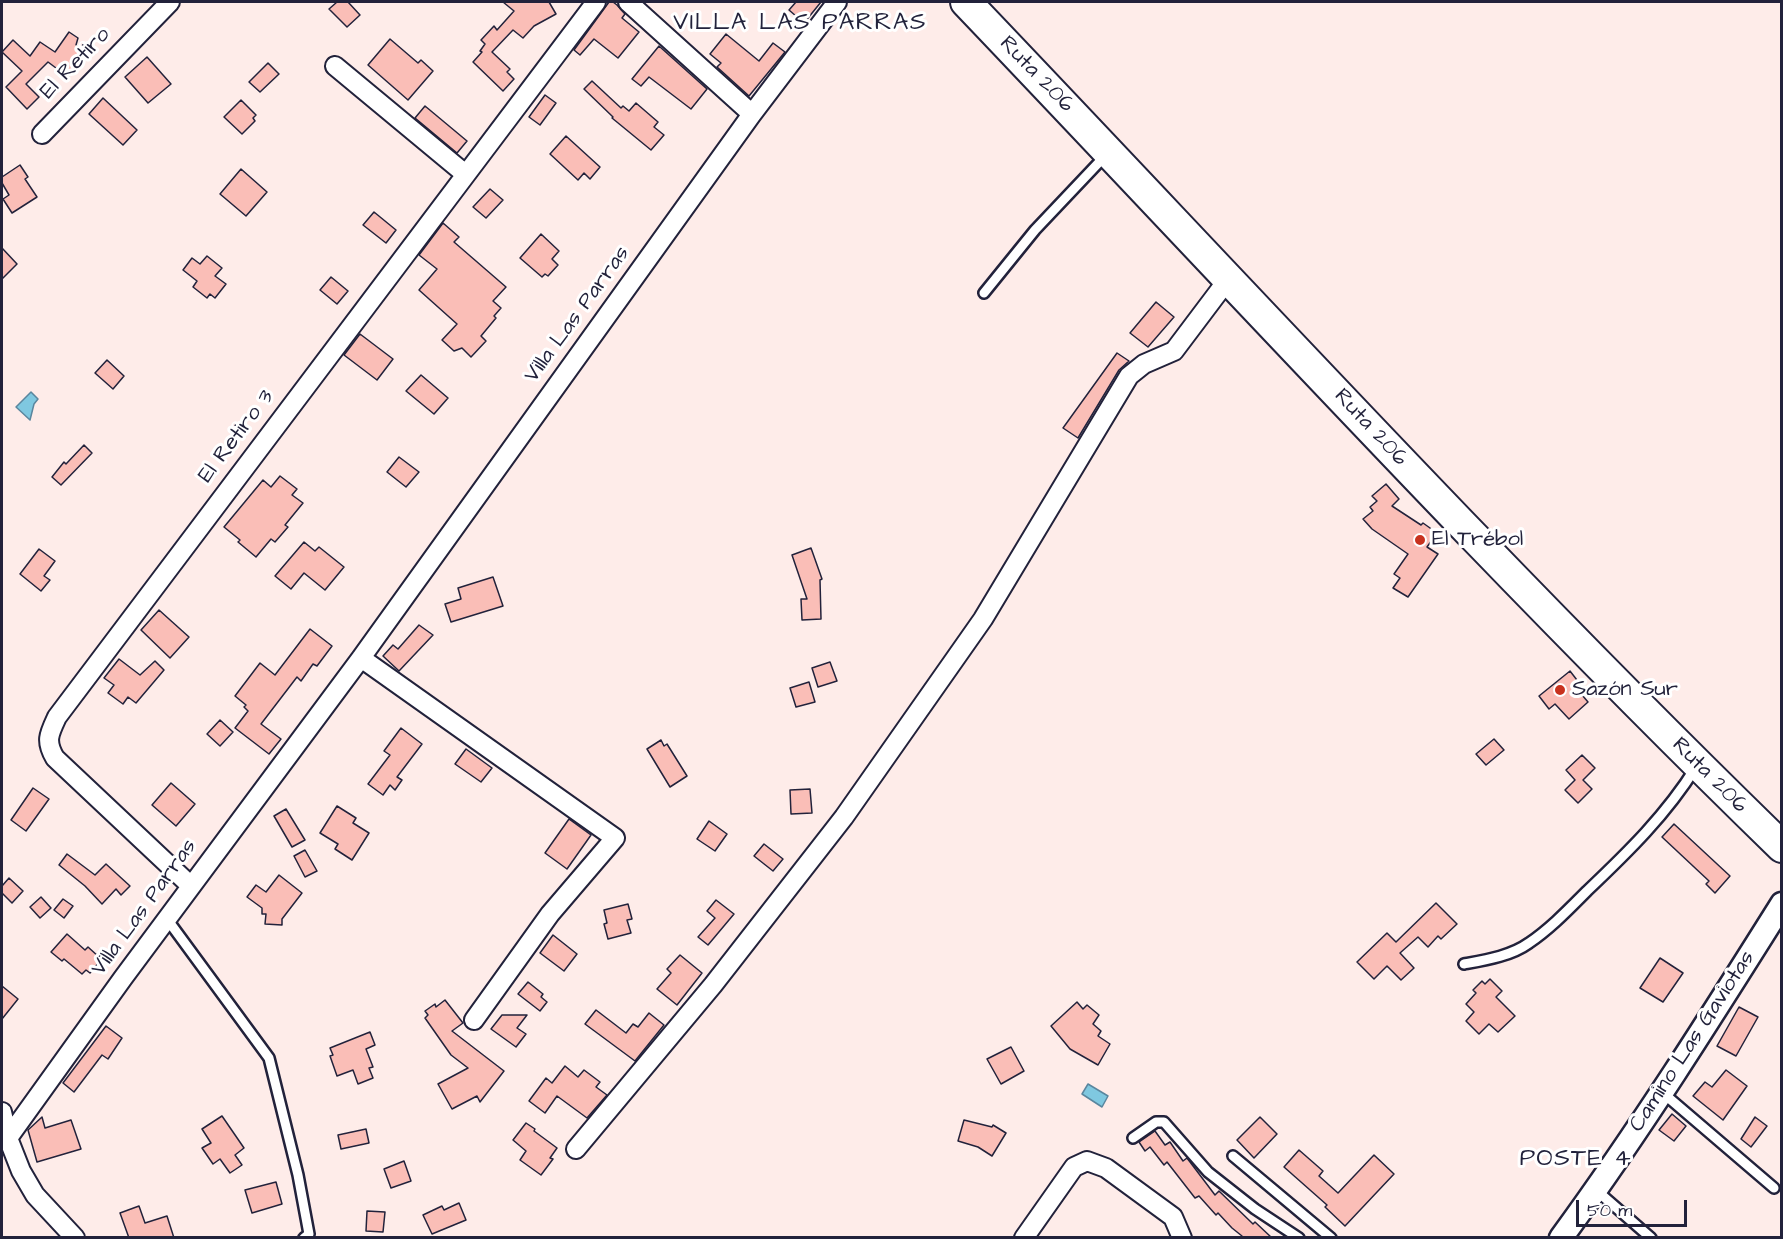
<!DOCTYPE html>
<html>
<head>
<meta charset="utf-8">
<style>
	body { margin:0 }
	#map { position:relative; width:1783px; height:1239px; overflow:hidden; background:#feece9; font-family:"Architects Daughter",sans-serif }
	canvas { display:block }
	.frame { position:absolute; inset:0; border:3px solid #22223b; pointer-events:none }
	.scale { position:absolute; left:1576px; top:1200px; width:111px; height:27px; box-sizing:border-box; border:3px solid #22223b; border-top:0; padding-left:8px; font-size:18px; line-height:21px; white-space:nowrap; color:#22223b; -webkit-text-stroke:4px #fff; paint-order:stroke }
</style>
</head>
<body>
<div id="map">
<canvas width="1783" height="1239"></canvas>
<div class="frame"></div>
<div class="scale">50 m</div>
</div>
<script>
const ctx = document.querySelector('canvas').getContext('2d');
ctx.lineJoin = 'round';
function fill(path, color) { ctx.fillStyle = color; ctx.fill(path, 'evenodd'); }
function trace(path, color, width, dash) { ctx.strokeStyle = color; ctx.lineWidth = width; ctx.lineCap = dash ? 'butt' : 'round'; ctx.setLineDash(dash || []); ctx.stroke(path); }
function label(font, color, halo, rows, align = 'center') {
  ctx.font = font + ' "Architects Daughter",sans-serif'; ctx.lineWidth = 6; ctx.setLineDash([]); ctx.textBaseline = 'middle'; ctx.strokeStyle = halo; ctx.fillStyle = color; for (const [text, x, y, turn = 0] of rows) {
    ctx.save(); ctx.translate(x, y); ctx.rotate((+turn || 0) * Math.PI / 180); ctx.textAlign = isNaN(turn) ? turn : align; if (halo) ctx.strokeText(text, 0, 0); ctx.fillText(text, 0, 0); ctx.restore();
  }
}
const water = new Path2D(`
	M31,392l7,7 -4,5 -4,16 -14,-13z
	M1088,1084l20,12 -6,11 -20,-13z`);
fill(water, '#7fc8e0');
trace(water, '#5a869e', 1.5);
const building = new Path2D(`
	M337,2h11l12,13 -13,12 -18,-18z
	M503,2h46l7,12 -22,12 -11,12 -10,-8 -21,22 18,17 -3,3 7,7 -11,12 -30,-29 9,-10 -2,-1 5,-7 -4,-4 13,-14 3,4 17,-19z
	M609,2h4l4,3 8,9 -3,4 17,14 -21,26 -24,-19 -14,16 -6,-5z
	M796,2h25l-17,21 -15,-13z
	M69,32l9,6 -2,7 10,7 -18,25 -20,-15 -22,22 13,13 -12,12 -21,-22 16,-16 -20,-19 11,-12 17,16 10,-14 15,10z
	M726,34l33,27 14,-18 12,9 -36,44 -32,-29 4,-4 -11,-9z
	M390,39l28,24 3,-3 12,11 -25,29 -40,-35z
	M659,46l48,43 -16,20 -42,-32 -8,9 -9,-7z
	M147,57l24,27 -23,19 -23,-26z
	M268,63l11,11 -19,18 -11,-10z
	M592,81l29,27 2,-2 6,5 7,-8 22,19 -4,5 10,8 -13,15 -39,-32 1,-1 -29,-28z
	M545,95l11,8 -16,22 -11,-8z
	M103,98l34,32 -14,15 -34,-31z
	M241,100l15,15 -3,3 2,3 -13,13 -18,-17z
	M425,106l42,35 -10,12 -42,-35z
	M566,136l34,31 -10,12 -6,-6 -6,7 -28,-26z
	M20,165l8,12 -3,2 12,18 -25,16 -9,-14 6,-4 -7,-12v-6z
	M241,169l26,23 -21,24 -26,-22z
	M490,189l13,11 -17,18 -13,-11z
	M374,212l22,18 -10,13 -23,-18z
	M443,223l16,14 -5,5 52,45 -13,14 8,7 -7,8 2,2 -15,18 5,5 -15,16 -9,-9 -8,3 -12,-11 15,-16 -38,-34 18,-21 -18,-14z
	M541,234l18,17 -7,8 6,6 -10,11 -3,-2 -3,3 -22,-19z
	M2,248l15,16 -15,15z
	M207,256l15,12 -7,8 11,8 -11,14 -5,-4 -3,4 -14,-11 4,-6 -14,-11 9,-12 8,6z
	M331,277l17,14 -11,13 -17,-14z
	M1156,302l18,15 -26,30 -18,-14z
	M360,334l33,25 -16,21 -33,-25z
	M1117,353l12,8 -10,9 -41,68 -15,-10z
	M107,360l17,16 -11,13 -18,-16z
	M421,375l27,23 -14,16 -28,-23z
	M84,445l8,8 -31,32 -9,-8 12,-15 2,2z
	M399,457l20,15 -13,15 -19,-15z
	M280,476l17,13 -5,6 11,8 -18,22 3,2 -13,15 -4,-3 -15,18 -18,-15 2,-2 -16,-13 39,-47 8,7z
	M1386,484l13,15 -7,7 29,19 2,-2 14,10 -10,14 11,7 -30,43 -15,-9 7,-10 -6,-4 14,-20 -36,-25 -9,-10 10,-8 -3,-4 7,-6 -5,-5z
	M304,542l11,9 4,-4 25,20 -19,23 -21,-17 -13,16 -16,-13z
	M811,548l11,31 -2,1 1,39 -19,1 -1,-21h6l-15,-44z
	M39,549l16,12 -11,15 6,4 -9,11 -21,-17z
	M493,577l10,29 -52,16 -6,-18 16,-5 -3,-11z
	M159,610l30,27 -19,21 -29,-28z
	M419,625l14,10 -34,36 -16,-15 10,-11 5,4z
	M310,629l22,17 -15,20 -4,-2 -12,17 -4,-4 -36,47 20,15 -12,15 -34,-26 13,-17 -4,-4 2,-2 -11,-9 25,-33 15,12z
	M119,659l21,16 15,-14 9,9 -28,33 -8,-6 -5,7 -15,-11 6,-8 -10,-7z
	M830,662l7,19 -19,6 -6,-19z
	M1570,671l10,13 -4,4 12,14 -19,17 -14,-15 -6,5 -10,-13z
	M809,682l6,20 -19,5 -6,-19z
	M220,720l13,12 -13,14 -13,-12z
	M401,728l21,16 -25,33 5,3 -7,10 -5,-5 -7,10 -15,-11 22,-29 -6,-4z
	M1494,739l10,11 -18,15 -10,-11z
	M661,740l3,6 3,-2 20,32 -17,11 -23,-38z
	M466,749l26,19 -11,14 -26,-18z
	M1582,755l13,13 -12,12 9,9 -14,14 -13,-13 10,-10 -9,-10z
	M171,783l24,21 -19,22 -24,-21z
	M33,788l16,11 -23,32 -15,-11z
	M810,789l2,24 -21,1 -1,-24z
	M337,806l19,12 -3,5 16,10 -17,27 -17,-11 3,-5 -18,-11z
	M286,809l19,31 -13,7 -18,-31z
	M569,819l22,16 -24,34 -22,-16z
	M709,821l18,13 -12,17 -18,-12z
	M1674,824l56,52 -15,17 -9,-9 3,-3 -47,-44z
	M764,844l19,15 -10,12 -19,-15z
	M305,850l12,21 -12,6 -11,-21z
	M67,854l28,21 11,-11 24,22 -9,9 -5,-6 -14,15 -17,-18 -26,-21z
	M279,875l23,18 -20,26v6l-17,-1 1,-10h-4v-6l-15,-11 9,-12 10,7z
	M9,878l14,13 -11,12 -10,-10v-7z
	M41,897l10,11 -11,10 -10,-11z
	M63,899l10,7 -9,12 -10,-8z
	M716,900l18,14 -26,31 -10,-8 17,-19 -8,-7z
	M1436,903l21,21 -16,15 -3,-3 -10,11 -10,-10 -18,16 14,15 -13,12 -14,-14 -13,13 -17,-17 30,-29 9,9z
	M628,904l4,15 -5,1 4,13 -23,6 -4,-15 3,-1 -3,-13z
	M67,934l18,16 3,-3 11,10 1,4 -10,12 -4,-3 -4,4 -18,-15 -2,2 -11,-9z
	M553,935l24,19 -13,17 -24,-18z
	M680,955l22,18 -25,32 -20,-16 14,-16 -4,-4z
	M1660,958l23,15 -20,29 -23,-14z
	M1490,979l12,12 -6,6 19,19 -17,16 -9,-8 -10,10 -13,-13 8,-9 -8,-8 10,-11 -3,-3 9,-9 3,3z
	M528,982l15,12 -2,3 6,5 -7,9 -22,-17z
	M2,986l16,13 -16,20z
	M445,1000l18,23 -11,8 52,40 -24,31 -3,-6 -25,13 -14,-25 30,-16 -17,-13 -26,-37 3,-3 -3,-4 10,-7 1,3z
	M1077,1002l6,7 4,-4 12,10 -6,9 8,7 -3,5 12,8 -12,21 -28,-16 -19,-23z
	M1739,1007l19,10 -22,39 -19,-10z
	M596,1010l30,23 7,-9 5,3 11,-14 15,12 -29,36 -50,-37z
	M502,1015h25l-10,13 9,6 -10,13 -25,-18z
	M106,1026l16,12 -14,21 -6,-4 -28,37 -11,-9z
	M370,1032l5,13 -9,4 7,18 -4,1 4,10 -15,6 -5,-14 -16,6 -7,-20 3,-1 -3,-7z
	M1011,1047l13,24 -23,13 -14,-25z
	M565,1066l13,11 6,-7 16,12 -4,5 11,8 -20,23 -30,-22 -12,17 -16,-12 17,-23 6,5z
	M1726,1070l21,16 -24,34 -30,-24 12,-14 7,5z
	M1672,1114l14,12 -12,15 -15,-11z
	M222,1116l22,32 -9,7 7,10 -12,8 -10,-14 -7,5 -11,-16 9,-5 -9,-14z
	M42,1117l3,11 26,-8 10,29 -44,13 -9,-32z
	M1260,1117l17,17 -23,24 -17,-18z
	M1755,1117l12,9 -16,21 -10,-8z
	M964,1120l28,7 1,-2 13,8 -14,23 -14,-9 -20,-6z
	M526,1123l9,6 -1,2 23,17 -7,10 3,1 -12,16 -21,-15 6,-9 -13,-11z
	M366,1129l3,14 -28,6 -3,-14z
	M1155,1131l10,14 5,-3 13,19 4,-3 28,37 4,-4 34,33 2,-2 17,16h-31l1,-2 -10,-8 -14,-15 -2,2 -17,-19 -4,2 -28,-36 -3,3 -14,-18 -5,4 -6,-9z
	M1299,1150l24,21 -4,5 19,17 36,-38 20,19 -49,52 -20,-19 2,-2 -43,-38z
	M404,1161l7,20 -20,7 -7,-19z
	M276,1182l6,22 -30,9 -7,-23z
	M459,1203l7,17 -34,14 -9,-19 19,-9 2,4z
	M139,1206l6,17 22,-7 7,22h-45l-9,-25z
	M367,1211l18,1 -2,20 -17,-1z`);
fill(building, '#fabeb7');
trace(building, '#22223b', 1.5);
const service = new Path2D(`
	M984,293l51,-63 70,-74
	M167,919l102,139 29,117 11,59 -5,4
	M1464,964c22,-4 47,-8 65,-21 22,-15 40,-34 58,-52 41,-39 79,-76 109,-124
	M1663,1093l111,95
	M1133,1138l23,-16h8l44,50 47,37 44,29
	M1233,1156l98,82
	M1596,1190l55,48`);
const minor = new Path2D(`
	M628,2l124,112
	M335,66l129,107
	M42,134l128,-132
	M361,658l254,180 -65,76 -76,106
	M191,886l-136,-128c-10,-17 -6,-24 2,-41l539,-715
	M2,1112l6,26
	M576,1149l137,-164 131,-168 139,-198 146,-243 15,-12 30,-13 55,-73
	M75,1238l-40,-43 -14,-24 -13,-33 115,-160 238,-320 391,-544 85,-112
	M1024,1238l50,-71 13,-6 19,7 67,49 9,21`);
const tertiary = new Path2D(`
	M1561,1238c79,-108 150,-221 221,-334`);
const trunk = new Path2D(`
	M966,2c270,283 535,572 816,845`);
trace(service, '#22223b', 14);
trace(minor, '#22223b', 22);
trace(tertiary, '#22223b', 27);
trace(trunk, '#22223b', 34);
trace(service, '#fff', 9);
trace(minor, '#fff', 18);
trace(tertiary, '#fff', 22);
trace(trunk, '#fff', 30);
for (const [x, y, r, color] of [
	[1420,540,6,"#c8321e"],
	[1560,690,6,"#c8321e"]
]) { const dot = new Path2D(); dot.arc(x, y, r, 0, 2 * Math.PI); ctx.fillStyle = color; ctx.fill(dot); trace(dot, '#fff', 2); }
label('22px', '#22223b', '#fff', [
	["El Retiro",76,64,-46],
	["Ruta 206",1036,75,46],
	["Villa Las Parras",578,315,-54],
	["Ruta 206",1370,428,47],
	["El Retiro 3",237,437,-53],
	["Ruta 206",1709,776,45],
	["Villa Las Parras",145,908,-54],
	["Camino Las Gaviotas",1693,1042,-57]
]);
label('22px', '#22223b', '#fff', [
	["El Trébol",1432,540],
	["Sazón Sur",1572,690]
], 'left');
ctx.letterSpacing = '1.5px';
label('24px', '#22223b', '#fff', [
	["VILLA LAS PARRAS",800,24],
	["POSTE 4",1576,1160]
]);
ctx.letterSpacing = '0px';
</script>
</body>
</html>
